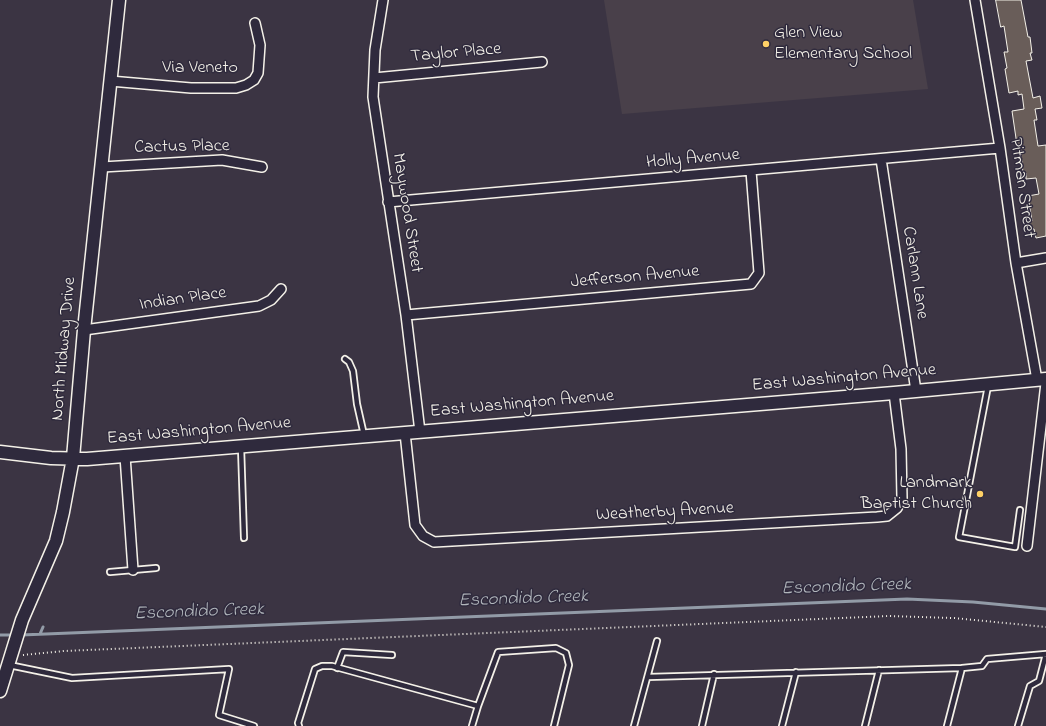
<!DOCTYPE html>
<html>
<head>
<meta charset="utf-8">
<style>
	body { margin:0 }
	canvas { display:block; background:#3b3443 }
</style>
</head>
<body>
<canvas width="1046" height="726"></canvas>
<script>
const ctx = document.querySelector('canvas').getContext('2d');
ctx.lineJoin = 'round';
function fill(path, color) { ctx.fillStyle = color; ctx.fill(path, 'evenodd'); }
function trace(path, color, width, dash) { ctx.strokeStyle = color; ctx.lineWidth = width; ctx.lineCap = dash ? 'butt' : 'round'; ctx.setLineDash(dash || []); ctx.stroke(path); }
function label(font, color, halo, rows, align = 'center') {
  ctx.font = font + ' "Indie Flower",sans-serif'; ctx.lineWidth = 3; ctx.setLineDash([]); ctx.textBaseline = 'middle'; ctx.strokeStyle = halo; ctx.fillStyle = color; for (const [text, x, y, turn = 0] of rows) {
    ctx.save(); ctx.translate(x, y); ctx.rotate((+turn || 0) * Math.PI / 180); ctx.textAlign = isNaN(turn) ? turn : align; if (halo) ctx.strokeText(text, 0, 0); ctx.fillText(text, 0, 0); ctx.restore();
  }
}
fill(new Path2D(`
	M604,0h309l15,89 -306,25z`), '#49404a');
trace(new Path2D(`
	M40,634l3,-7
	M0,635h13
	M21,635l886,-36 66,3 73,7`), '#929ba7', 3);
const building = new Path2D(`
	M996,0h25l7,37h2l2,16h-2l2,7 -6,1 7,37 7,-2 2,12 -7,1 2,11h-3l4,26 8,-1v91l-10,2 -2,-9h-3l-2,-8h3l-4,-25 11,-2 -3,-16 -10,1v-6h-3l-3,-29 -3,1 -5,-34 12,-2 -2,-15 -4,1v-4l-9,2 -4,-24 2,-1 -3,-16h4l-4,-26 -3,1z`);
fill(building, '#695d59');
trace(building, '#f4f1e8', 1);
const lane = new Path2D(`
	M345,359l4,3 4,9 4,33 7,31
	M988,386l-29,151 56,10 5,-37
	M241,447l3,91
	M110,572l46,-4
	M9,665l63,13 157,-9 -10,46 35,11
	M337,668l6,-16 49,3
	M648,677l314,-9 20,-2 5,-7 59,-5 -7,27 -9,5 -12,40
	M299,726l-1,-3 17,-54 7,-3h10l146,40
	M472,726l6,-20 20,-54 58,-4 10,5 3,12 -15,61
	M634,726l23,-85
	M702,726l12,-52
	M782,726l14,-54
	M865,726l14,-56
	M947,726l15,-58`);
const street = new Path2D(`
	M383,0l-8,50 -2,47 33,218 14,117
	M975,0l25,148 16,115 21,117
	M374,78l168,-16
	M110,81l81,7h45l10,-3 8,-5 4,-7 2,-28 -5,-22
	M881,159l35,232
	M102,167l120,-7 40,7
	M388,202l612,-54
	M1016,263l30,-5
	M406,315l345,-31 8,-11 -8,-102
	M84,330l175,-24 12,-6 10,-11
	M405,433l10,92 8,11 11,6 443,-25 10,-1 10,-8 5,-10 -1,-49 -7,-56
	M125,456l8,114
	M1027,546l19,-163`);
const secondary = new Path2D(`
	M0,452l51,6 36,1 807,-66 152,-14
	M0,691l22,-71 34,-79 7,-29 10,-54 11,-128 35,-330`);
trace(lane, '#f4f1e8', 8);
trace(street, '#f4f1e8', 12);
trace(secondary, '#f4f1e8', 15);
trace(new Path2D(`
	M23,655l41,-4 825,-35 65,2 92,9`), '#f4f1e8', 2, [1, 3]);
trace(lane, '#2f2a3d', 4.5);
trace(street, '#2f2a3d', 9);
trace(secondary, '#2f2a3d', 12);
for (const [x, y, r, color] of [
	[766,44,4,"#ffd166"],
	[980,494,4,"#ffd166"]
]) { const dot = new Path2D(); dot.arc(x, y, r, 0, 2 * Math.PI); ctx.fillStyle = color; ctx.fill(dot); trace(dot, '#2f2a3d', 1.5); }
label('18px', '#f4f1e8', '#2f2a3d', [
	["Glen View",774,34],
	["Elementary School",774,55],
	["Landmark",972,484,"right"],
	["Baptist Church",972,505,"right"]
], 'left');
label('18px', '#f4f1e8', '#2f2a3d', [
	["Taylor Place",456,54,-5],
	["Via Veneto",200,69],
	["Cactus Place",182,148,-1],
	["Holly Avenue",693,160,-5],
	["Pitman Street",1021,188,82],
	["Maywood Street",406,213,81],
	["Carlann Lane",914,273,81],
	["Jefferson Avenue",635,278,-5],
	["Indian Place",183,300,-8],
	["North Midway Drive",65,349,-85],
	["East Washington Avenue",844,379,-5],
	["East Washington Avenue",522,405,-5],
	["East Washington Avenue",199,432,-5],
	["Weatherby Avenue",665,513,-3]
]);
label('italic 19px', '#b2b7bc', '#2f2a3d', [
	["Escondido Creek",846,588,-2],
	["Escondido Creek",523,600,-2],
	["Escondido Creek",199,613,-2]
]);
</script>
</body>
</html>
